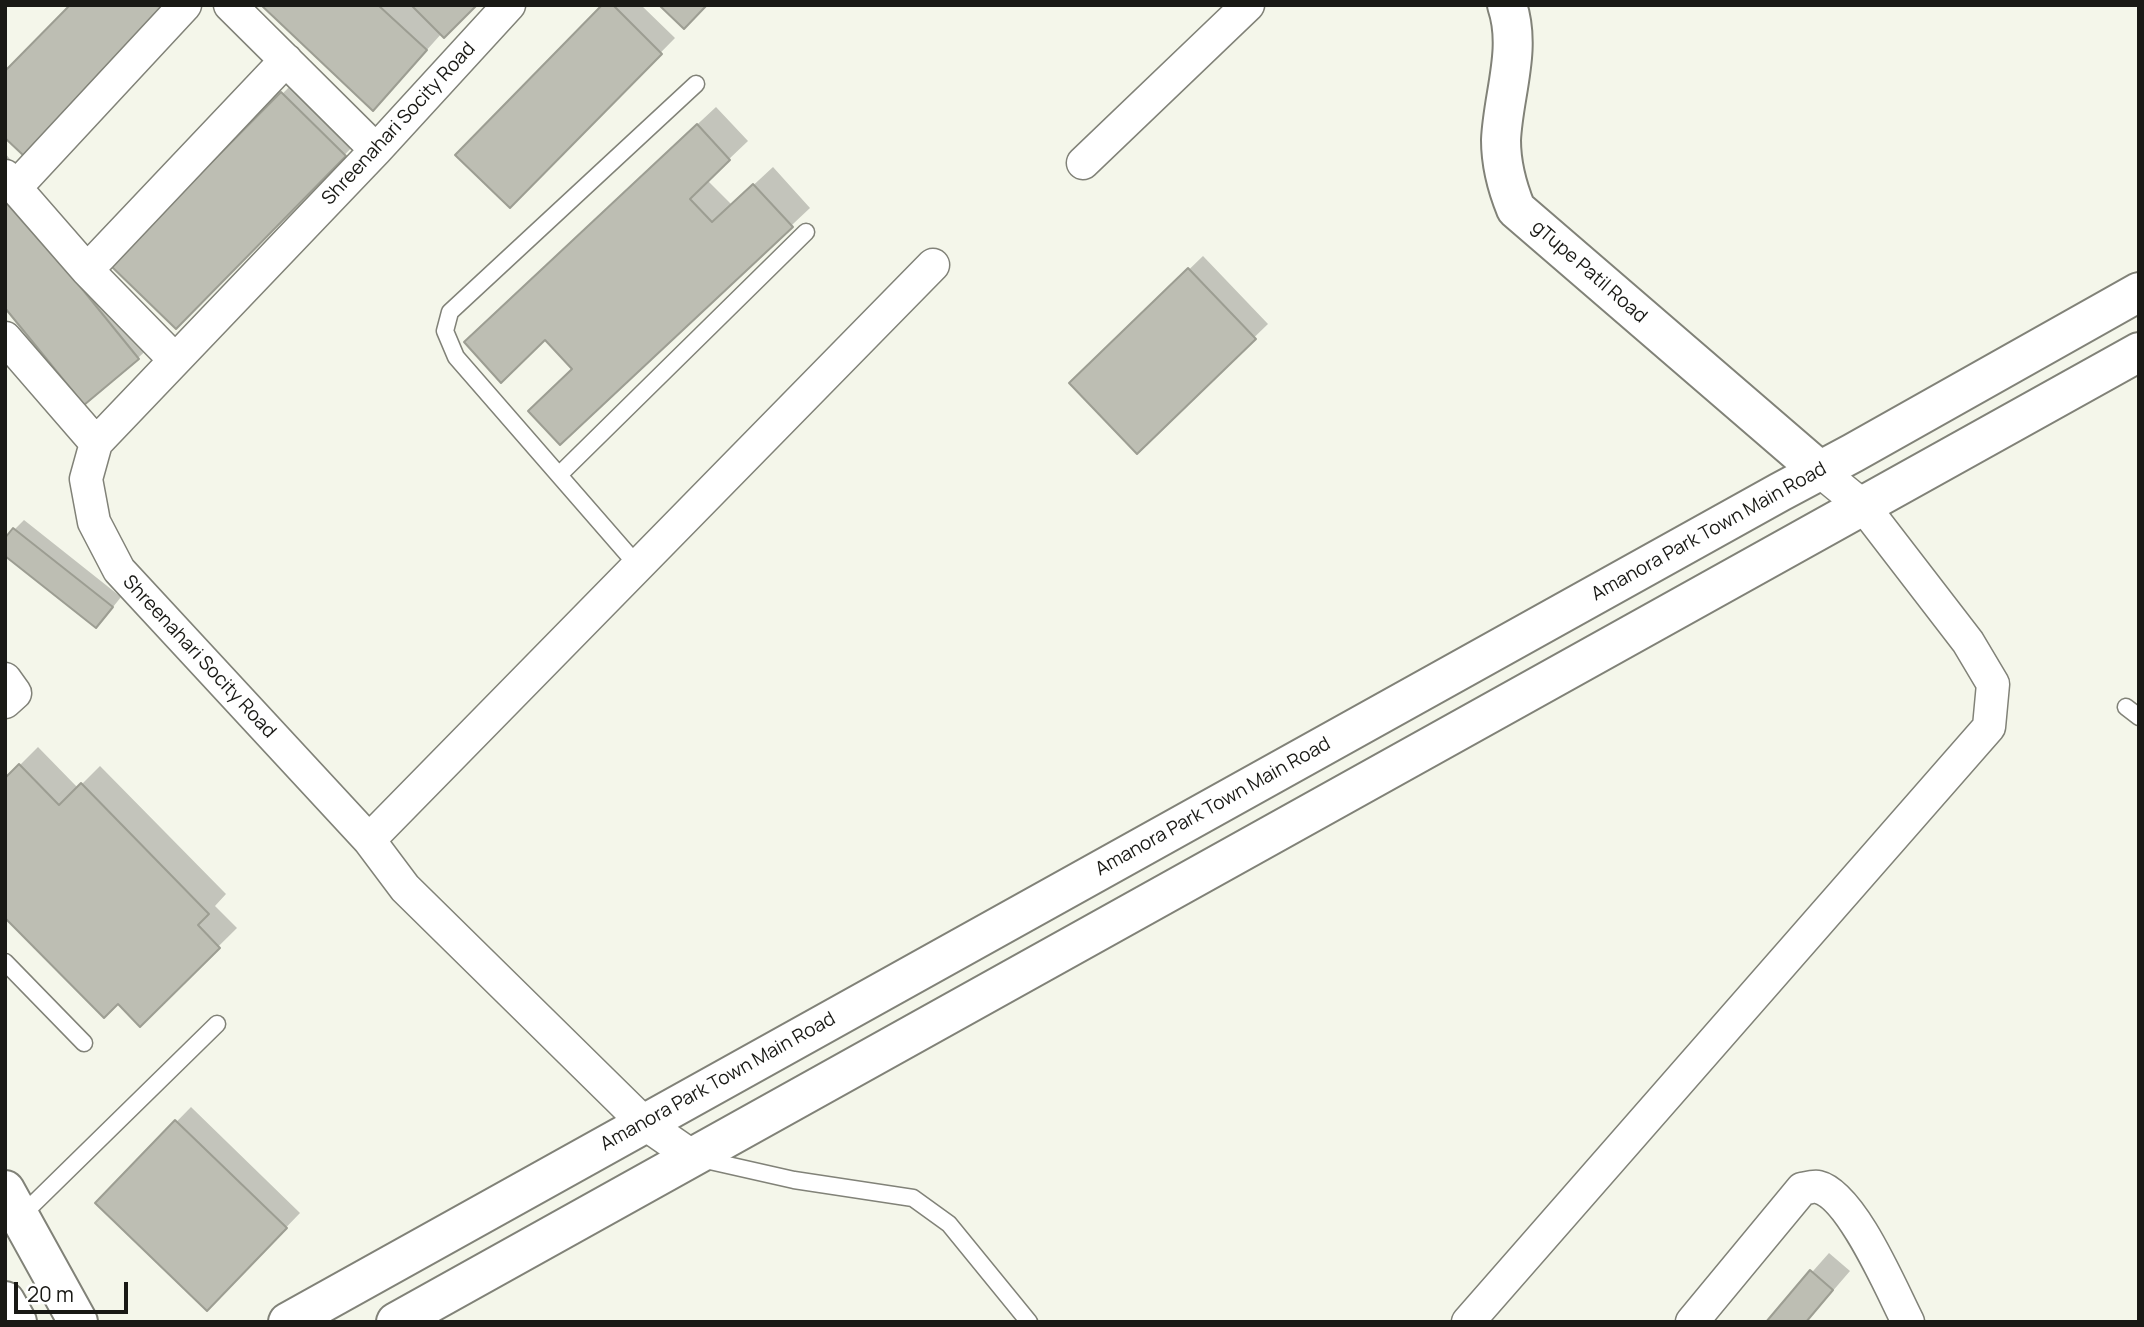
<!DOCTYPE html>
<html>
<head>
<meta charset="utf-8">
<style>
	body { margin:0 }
	#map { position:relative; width:2144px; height:1327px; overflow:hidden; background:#f4f6ea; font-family:Manrope,sans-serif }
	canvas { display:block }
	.frame { position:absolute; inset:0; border:7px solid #191915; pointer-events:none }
	.scale { position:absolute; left:14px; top:1282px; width:114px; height:32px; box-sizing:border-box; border:4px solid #191915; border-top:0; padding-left:9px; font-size:21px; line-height:24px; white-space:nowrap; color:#191915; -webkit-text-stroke:5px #fff; paint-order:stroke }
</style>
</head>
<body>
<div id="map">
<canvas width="2144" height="1327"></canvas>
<div class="frame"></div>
<div class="scale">20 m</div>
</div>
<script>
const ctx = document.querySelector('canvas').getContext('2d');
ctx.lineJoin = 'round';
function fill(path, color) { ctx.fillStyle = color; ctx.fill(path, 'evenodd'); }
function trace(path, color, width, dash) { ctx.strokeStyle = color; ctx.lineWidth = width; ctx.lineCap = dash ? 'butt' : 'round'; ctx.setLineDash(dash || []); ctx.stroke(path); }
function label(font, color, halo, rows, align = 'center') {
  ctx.font = font + ' Manrope,sans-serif'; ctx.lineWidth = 5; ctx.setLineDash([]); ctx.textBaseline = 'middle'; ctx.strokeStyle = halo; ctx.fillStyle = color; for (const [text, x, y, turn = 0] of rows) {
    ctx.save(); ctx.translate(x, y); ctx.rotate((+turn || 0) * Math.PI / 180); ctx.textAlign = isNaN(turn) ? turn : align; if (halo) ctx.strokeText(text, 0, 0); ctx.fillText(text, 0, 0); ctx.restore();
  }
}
fill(new Path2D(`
	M263,5h212l-33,28 -51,57z
	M605,5h36l34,33 -165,168z
	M301,75l62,61 -187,191 -63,-62z
	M716,107l32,34 -41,39 25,25 41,-38 37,41 -250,235 14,-75 -28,-30 -62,-15z
	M5,153l152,187 -19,18 -133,-53z
	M1203,256l65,68 -131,127 -65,-68z
	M24,520l97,77 -16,20 -90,-88z
	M38,747l40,41 22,-22 126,128 -11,12 22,22 -97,96 -135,-244z
	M191,1107l109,106 -79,82 -124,-92z
	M1829,1253l21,18 -44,51h-38z`), '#0003');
const building = new Path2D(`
	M70,5h95l-141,151 -19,-18v-67z
	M261,5h117l49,45 -54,61z
	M411,5h66l-33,33z
	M602,5h11l49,49 -152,154 -55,-53z
	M659,5h48l-23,24z
	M281,92l65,64 -170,173 -66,-64z
	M697,124l33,36 -40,39 22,23 41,-38 40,43 -233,218 -32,-34 44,-42 -27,-29 -44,43 -37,-41z
	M5,194l134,165 -55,46 -79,-97z
	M1188,268l68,71 -119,115 -68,-71z
	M13,528l100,79 -17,21 -91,-72v-18z
	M19,764l40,41 22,-22 128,131 -11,11 22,23 -80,79 -22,-23 -14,14 -99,-100v-140z
	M175,1120l112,108 -80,83 -112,-108z
	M1810,1270l23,20 -27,32h-40z`);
fill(building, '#bdbeb3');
trace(building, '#9c9d92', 2);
const service = new Path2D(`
	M559,475l247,-243
	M638,566l-182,-209 -11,-26 5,-19 246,-228
	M2126,707l13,10
	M5,962l79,81
	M701,1159l93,21 119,18 36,26 80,98
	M20,1217l197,-193`);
const minor = new Path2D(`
	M230,5l146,145
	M509,5l-133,145 -280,293 -10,36 8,43 25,48 250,270 36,48 239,235 49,34
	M1083,163l165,-158
	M5,176l82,94
	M15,188l170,-183
	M5,338l91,105
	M175,360l-88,-90 199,-210
	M5,679l10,14 -10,9
	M369,840l564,-575
	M1468,1322l521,-595 4,-43 -25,-42 -104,-135 -44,-36
	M1692,1322l110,-133c5,-1 12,-3 16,-2 34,8 74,104 90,135`);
const tertiary = new Path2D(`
	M1507,5c15,44 -4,90 -6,135 0,25 6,47 15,69l304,262`);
const secondary = new Path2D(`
	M5,1190l73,132
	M5,1301l12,21
	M288,1322l1492,-830 73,-39 286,-161
	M396,1322l1743,-970`);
trace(service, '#818278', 19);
trace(minor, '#818278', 35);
trace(tertiary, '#818278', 42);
trace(secondary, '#818278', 42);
trace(service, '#fff', 16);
trace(minor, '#fff', 32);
trace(tertiary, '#fff', 38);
trace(secondary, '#fff', 38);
label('19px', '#191915', '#fff', [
	["Shreenahari Socity Road",399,124,-47],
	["gTupe Patil Road",1589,272,41],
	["Amanora Park Town Main Road",1709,532,-29],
	["Shreenahari Socity Road",199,657,47],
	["Amanora Park Town Main Road",1213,807,-29],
	["Amanora Park Town Main Road",718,1082,-29]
]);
</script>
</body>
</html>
